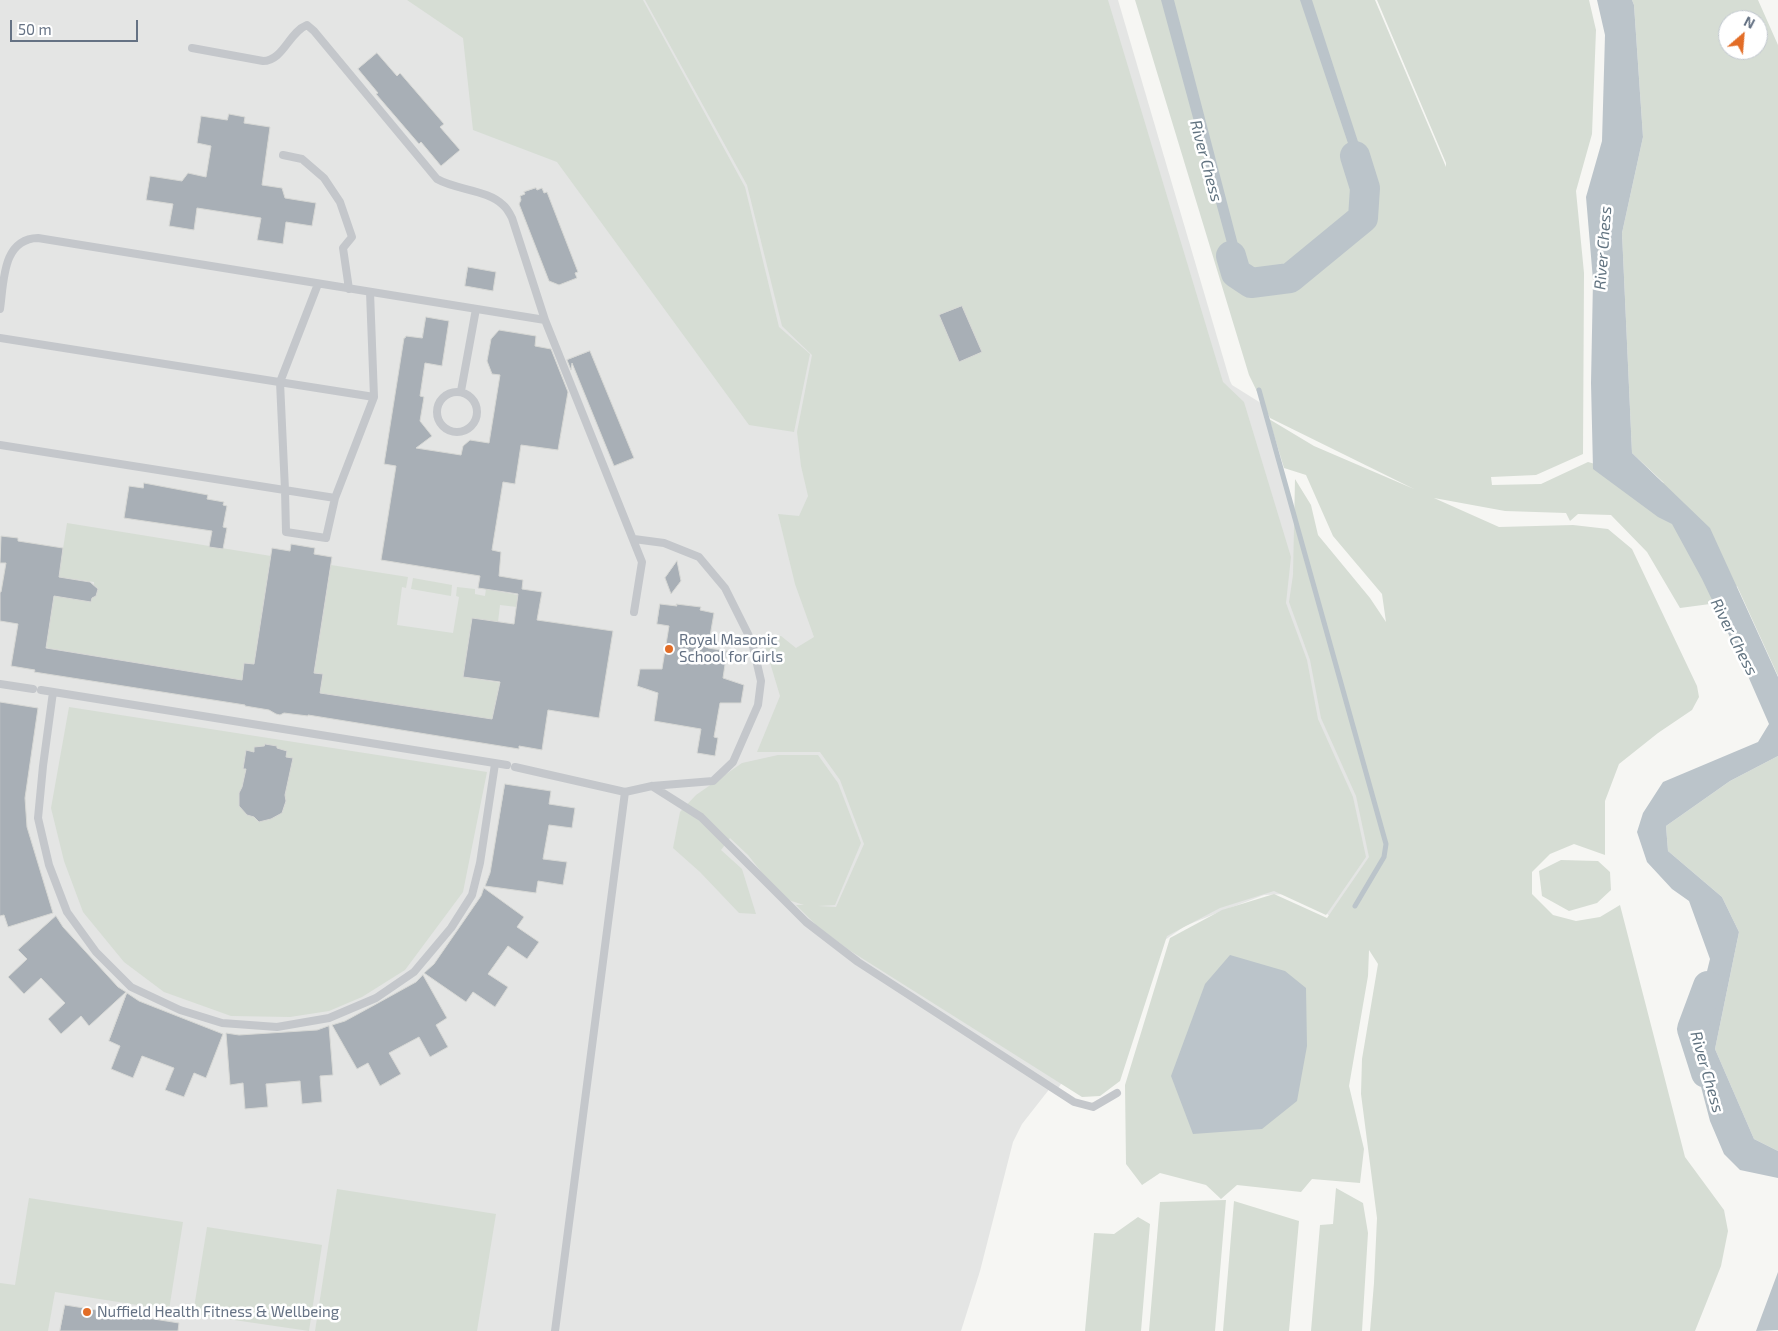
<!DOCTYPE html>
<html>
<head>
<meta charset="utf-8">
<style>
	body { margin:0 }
	#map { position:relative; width:1778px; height:1331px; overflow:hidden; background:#f6f6f3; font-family:"Exo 2",sans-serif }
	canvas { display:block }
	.north { position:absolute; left:1718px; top:10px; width:50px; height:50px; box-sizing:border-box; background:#fff; border:1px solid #c1c7ce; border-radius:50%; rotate:27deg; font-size:14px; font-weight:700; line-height:20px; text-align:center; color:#657284 }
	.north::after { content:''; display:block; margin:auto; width:18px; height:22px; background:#e26d27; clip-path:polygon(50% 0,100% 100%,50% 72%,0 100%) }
	.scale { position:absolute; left:10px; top:20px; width:128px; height:22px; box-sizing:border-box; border:2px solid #657284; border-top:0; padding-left:6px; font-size:15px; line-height:18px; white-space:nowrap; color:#657284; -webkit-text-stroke:4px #fff; paint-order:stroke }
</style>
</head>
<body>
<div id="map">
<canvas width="1778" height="1331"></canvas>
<div class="north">N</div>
<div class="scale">50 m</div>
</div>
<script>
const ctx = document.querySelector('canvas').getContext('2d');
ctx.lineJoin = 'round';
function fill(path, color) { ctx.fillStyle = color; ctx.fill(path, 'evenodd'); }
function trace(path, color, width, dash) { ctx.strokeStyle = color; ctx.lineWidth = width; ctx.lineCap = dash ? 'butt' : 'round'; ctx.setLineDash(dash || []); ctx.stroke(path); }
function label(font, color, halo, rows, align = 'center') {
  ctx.font = font + ' "Exo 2",sans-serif'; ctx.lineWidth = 5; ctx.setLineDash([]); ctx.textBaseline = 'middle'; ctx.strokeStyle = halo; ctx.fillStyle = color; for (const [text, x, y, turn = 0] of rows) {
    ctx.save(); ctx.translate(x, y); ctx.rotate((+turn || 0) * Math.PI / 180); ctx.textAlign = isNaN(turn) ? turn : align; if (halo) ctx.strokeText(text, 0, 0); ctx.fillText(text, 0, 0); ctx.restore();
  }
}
fill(new Path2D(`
	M0,0h1118l112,381 2,4 32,20 3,17 119,390 -38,122 -28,-27 -33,-13 -23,1 -42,16 -37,15 -23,16 -106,149 -5,-4 -29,37 -9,18 -33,129 -19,60h-961z`), '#e4e5e4');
fill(new Path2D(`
	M407,0h236l102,187 34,140 31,27 -16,78 -45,-7 -192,-263 -84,-32 -10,-92z
	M645,0h463l115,382 21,20 47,155 -5,46 21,57 11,59 35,78 13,60 -40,58 -52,-24 -54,17 -53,28 -47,145 -20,15 -18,1 -233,-147 -33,-25 -20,-20h8l-22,-7 -34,-43 -18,-17 -9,12 21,19 14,45 -17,-1 -39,-41 -27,-24 7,-36 16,-17 46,-32 36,-8h40l20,28 23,60 -26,62 -17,1 18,1 28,-63 -24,-64 -20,-28h-63l23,-56 -18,-60h19l15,12 18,-11 -19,-53 -17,-70 21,2 9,-20 -7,-30 -4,-34 15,-77 -30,-29 -35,-141z
	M1135,0h240l71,167v-4l-69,-163h212l7,30 -4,104 -16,57 8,82 -1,181 -47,21 -45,2 1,8 49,-1 47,-22 76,21 -32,-30 -10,-220 21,-96 -9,-132 -2,-5h126l20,45v631l-41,-90 -27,18 -30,4 -33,-56 -36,-37 -33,-1 -8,7 -4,-8 -61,-2 -71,-13 65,29 74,-2 35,4 24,20 65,137 2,11 -7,13 -34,23 -39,31 -14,37v54l-31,-11 -24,10 -18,18v22l21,21 23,6 24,-4 20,-12 65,252 39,53 4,21 -7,35 -26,65h-325l4,-48 3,-65 -16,-124 1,-35 16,-95 -9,-14 -1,26 -19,110 15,63 -4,34 -48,-4 -11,13 -64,-7 -16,14 -15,-14 -46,-12 -18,12 -16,-21 -1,-79 45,-147 52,-28 52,-16 53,24 42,-61 -13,-61 -35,-78 -11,-58 -21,-58 4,-27 2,-96 16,26 7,30 52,63 16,24 -4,-28 -49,-58 -27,-61 -22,-7 -15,-49 45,27 100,43 -144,-71 -21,-43zM1728,20h30v30h-30z
	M67,523l204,33 -17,108 -10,-1 -2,17 -194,-32 -2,-2 9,-55 8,6 28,5 1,-4 4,-2 2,-7 -4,-4v-3l-28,-4 -8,3z
	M331,565l77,12 -2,11 -4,-1 -5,38 56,8 6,-36 -3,-1 1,-9 18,2v5l10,2 1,-7 32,6 -1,12 -17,-2 -2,17 -34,55 56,9 -20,35 -180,-28 3,-19 -9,-1z
	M413,578l39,7 -1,11 -40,-7z
	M69,707l418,65 -24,120 -58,78 -43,27 -33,14 -39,6 -59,-1 -67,-24 -40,-30 -41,-50 -19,-51 -13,-53z
	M1778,756v395l-24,-12 -39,-90 24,-117 -17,-35 -54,-46 -2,-25 64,-45z
	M1561,860l37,1 12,11 1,18 -14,13 -28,8 -27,-15 -3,-25z
	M1336,1188l27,15 5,30 -6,98h-51l9,-106 13,-1z
	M337,1189l159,25 -19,117h-162z
	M29,1198l154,24 -14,88 -114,-18 -7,39h-48v-48l15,2z
	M1226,1200l-11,131h-66l11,-129z
	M1234,1201l65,20 -10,110h-66z
	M1138,1217l12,7 -9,107h-56l9,-98 20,1z
	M207,1227l115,18 -13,86 -116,-17z`), '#d6ddd4');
fill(new Path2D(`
	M1161,0h13l72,275 12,10 36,-5 69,-58 3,-25 -66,-197h12l64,197 -2,30 -76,62 -42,6 -16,-4z
	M1597,0h35l2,5 9,132 -21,96 10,220 78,75 68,149v79l-48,25 -64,45 2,25 54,46 17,35 -24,117 39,90 24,12v27l-38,-8 -16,-16 -14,-33 -16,-61v-36l16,-65 -21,-58 -17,-12 -25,-27 -10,-30 6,-19 20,-31 95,-40 11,-18 -28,-64 -39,-81 -30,-55 -14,-7 -65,-48 -2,-86 2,-103 -7,-83 16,-56 3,-106z
	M1230,955l55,16 21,17 1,58 -10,55 -35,28 -69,5 -22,-58 34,-92z
	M1778,1272v58l-22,1z`), '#bbc4ca');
trace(new Path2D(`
	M1259,390l127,454 -2,13 -29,49`), '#bbc4ca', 5);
trace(new Path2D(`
	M1231,256l5,17 15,10 39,-5 73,-60 2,-30 -10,-32
	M1706,1073l-14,-44 16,-43`), '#bbc4ca', 30);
const building = new Path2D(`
	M377,53l20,23 3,-3 44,51 -4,3 20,23 -19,16 -20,-24 -2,2 -43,-50 2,-1 -20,-24z
	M229,114l16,3 -1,6 26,4 -8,58 20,3 3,10 31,5 -4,23 -26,-4 -3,22 -26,-4 4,-22 -64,-10 -3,22 -25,-4 4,-22 -27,-4 4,-24 32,5 6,-8 18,4 5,-31 -14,-3 4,-27 26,4z
	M536,188l1,2 5,-2 2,5 3,-1 31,80 -3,1 2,5 -18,7 -10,-4 -30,-77 2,-4 -1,-4 5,-2 -1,-2z
	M468,267l28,5 -3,19 -28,-5z
	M962,306l20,46 -23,10 -20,-47z
	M426,317l23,4 -7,45 -17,-3 -5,33 4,1 -4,24 12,15 -16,12 45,7 2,-9 7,-6 19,3 11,-68 -8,-1 -5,-13 4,-22 8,-9 37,6 -1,10 16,3 17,43 -10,58 -37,-5 -6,39 -12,-2 -11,68 9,2 -2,24 24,4 -1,9 20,3 -5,28 76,11 -14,87 -51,-8 -6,40 -23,-4v3l-211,-34v1l-24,-3 -4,2 -4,-1 -7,-4 -24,-4v-1l-211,-33 1,-2 -24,-4 7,-42 -18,-3v-29h1l5,-29h-6l1,-27 17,2v3l45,7 -4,29 31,5 8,7 -2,7 -4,2 -1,4 -37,-6 -8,52 196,32 2,-17 10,1 18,-116 18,3 1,-7 24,4 -1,6 18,3 -18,116 9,1 -3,19 172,26 8,-37 -37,-5 9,-59 42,6 4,-30 -40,-6 2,-12 -99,-16 15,-94 -12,-2 20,-126h1l1,-2 16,2z
	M590,351l44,107 -20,8 -42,-103 -1,7 -4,-10z
	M144,483l64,12 -1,4 17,3 -1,3 4,1 -4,21 4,1 -4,21 -14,-2 3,-16 -88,-13 5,-32 14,2z
	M677,561l4,20 -10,13 -6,-16z
	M660,604l17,2 -1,-2 25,3 -1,3 14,3 -6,35 19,3 -4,27 21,7 -3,18h-21l-6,34 4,1 -3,18 -18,-3 4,-24 -47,-8 4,-28 -21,-7 3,-17h22l7,-43 -12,-2z
	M0,702l38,6 -13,90 2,29 26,86 -45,14 -4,-12 -4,1z
	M265,744l12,2v2l10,3 -1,6 7,1 -8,37 1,6 -4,12 -11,6 -12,3 -5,-5 -7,-2 -8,-9v-13l3,-6 4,-18h-3l3,-19 8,2v-5l10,-1z
	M505,784l46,7 -2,13 26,4 -3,20 -23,-3 -6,34 24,3 -4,23 -25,-4 -2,12 -51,-7 5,-13z
	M484,888l40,29 -7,10 22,15 -12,17 -19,-13 -20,28 20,13 -13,20 -22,-15 -7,10 -42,-29 10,-9 47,-68z
	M56,916l7,11 55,60 8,5 -37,34 -8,-10 -20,18 -13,-15 17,-16 -24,-25 -17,16 -16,-17 19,-18 -9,-9z
	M423,975l24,43 -11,7 12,22 -18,10 -11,-20 -30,16 12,21 -21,12 -12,-23 -11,6 -25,-44 13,-4 33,-18 38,-21z
	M127,993l12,8 84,33 -17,44 -12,-5 -10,24 -19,-7 9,-22 -32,-12 -9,22 -22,-9 9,-23 -11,-5z
	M329,1026l4,49 -13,1 2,26 -20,2 -2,-23 -34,3 2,23 -23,2 -2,-26 -13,2 -4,-52 13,2 78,-5z
	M65,1305l114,18 -1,8h-118z`);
fill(building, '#a8afb6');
trace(building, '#d7d8d5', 1);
trace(new Path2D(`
	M192,48l71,13c20,0 26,-29 44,-36l7,6 123,148c19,11 52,11 66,26 4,3 7,9 9,13l33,102
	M283,155l19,4 22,19 16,24 12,35 -9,11 6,41
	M318,284l-38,98 5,108 1,42 40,6 9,-40
	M0,309c4,-27 2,-70 38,-71l507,82 97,242 -8,50
	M0,338l374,59
	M461,391l15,-82
	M437 412a20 20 0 1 1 40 0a20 20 0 1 1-40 0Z
	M0,445l335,53 39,-101 -4,-105
	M0,684l33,5
	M41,690l466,75
	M53,692l-10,74 -5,52 11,47 18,47 29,40 35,35 49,23 42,13 55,4 52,-9 47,-20 38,-26 37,-44 21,-33 8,-32 15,-99
	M515,767l110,25 27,-6 61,-5 20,-19 25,-57 3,-24 -9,-39 -27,-54 -26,-31 -35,-14 -30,-4
	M652,786l49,31 105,105 52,40 216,140 19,5 24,-14
	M555,1331l70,-539`), '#c4c7cb', 8);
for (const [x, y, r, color] of [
	[669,649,5,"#e26d27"],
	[87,1312,5,"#e26d27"]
]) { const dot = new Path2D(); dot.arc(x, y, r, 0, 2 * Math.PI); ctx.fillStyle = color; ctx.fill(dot); trace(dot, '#fff', 2); }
label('15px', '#657284', '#fff', [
	["Royal Masonic",679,640],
	["School for Girls",679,657],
	["Nuffield Health Fitness & Wellbeing",97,1312]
], 'left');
label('italic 16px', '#617380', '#fff', [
	["River Chess",1206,161,75],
	["River Chess",1603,248,-86],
	["River Chess",1734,637,63],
	["River Chess",1707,1072,74]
]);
</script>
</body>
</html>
